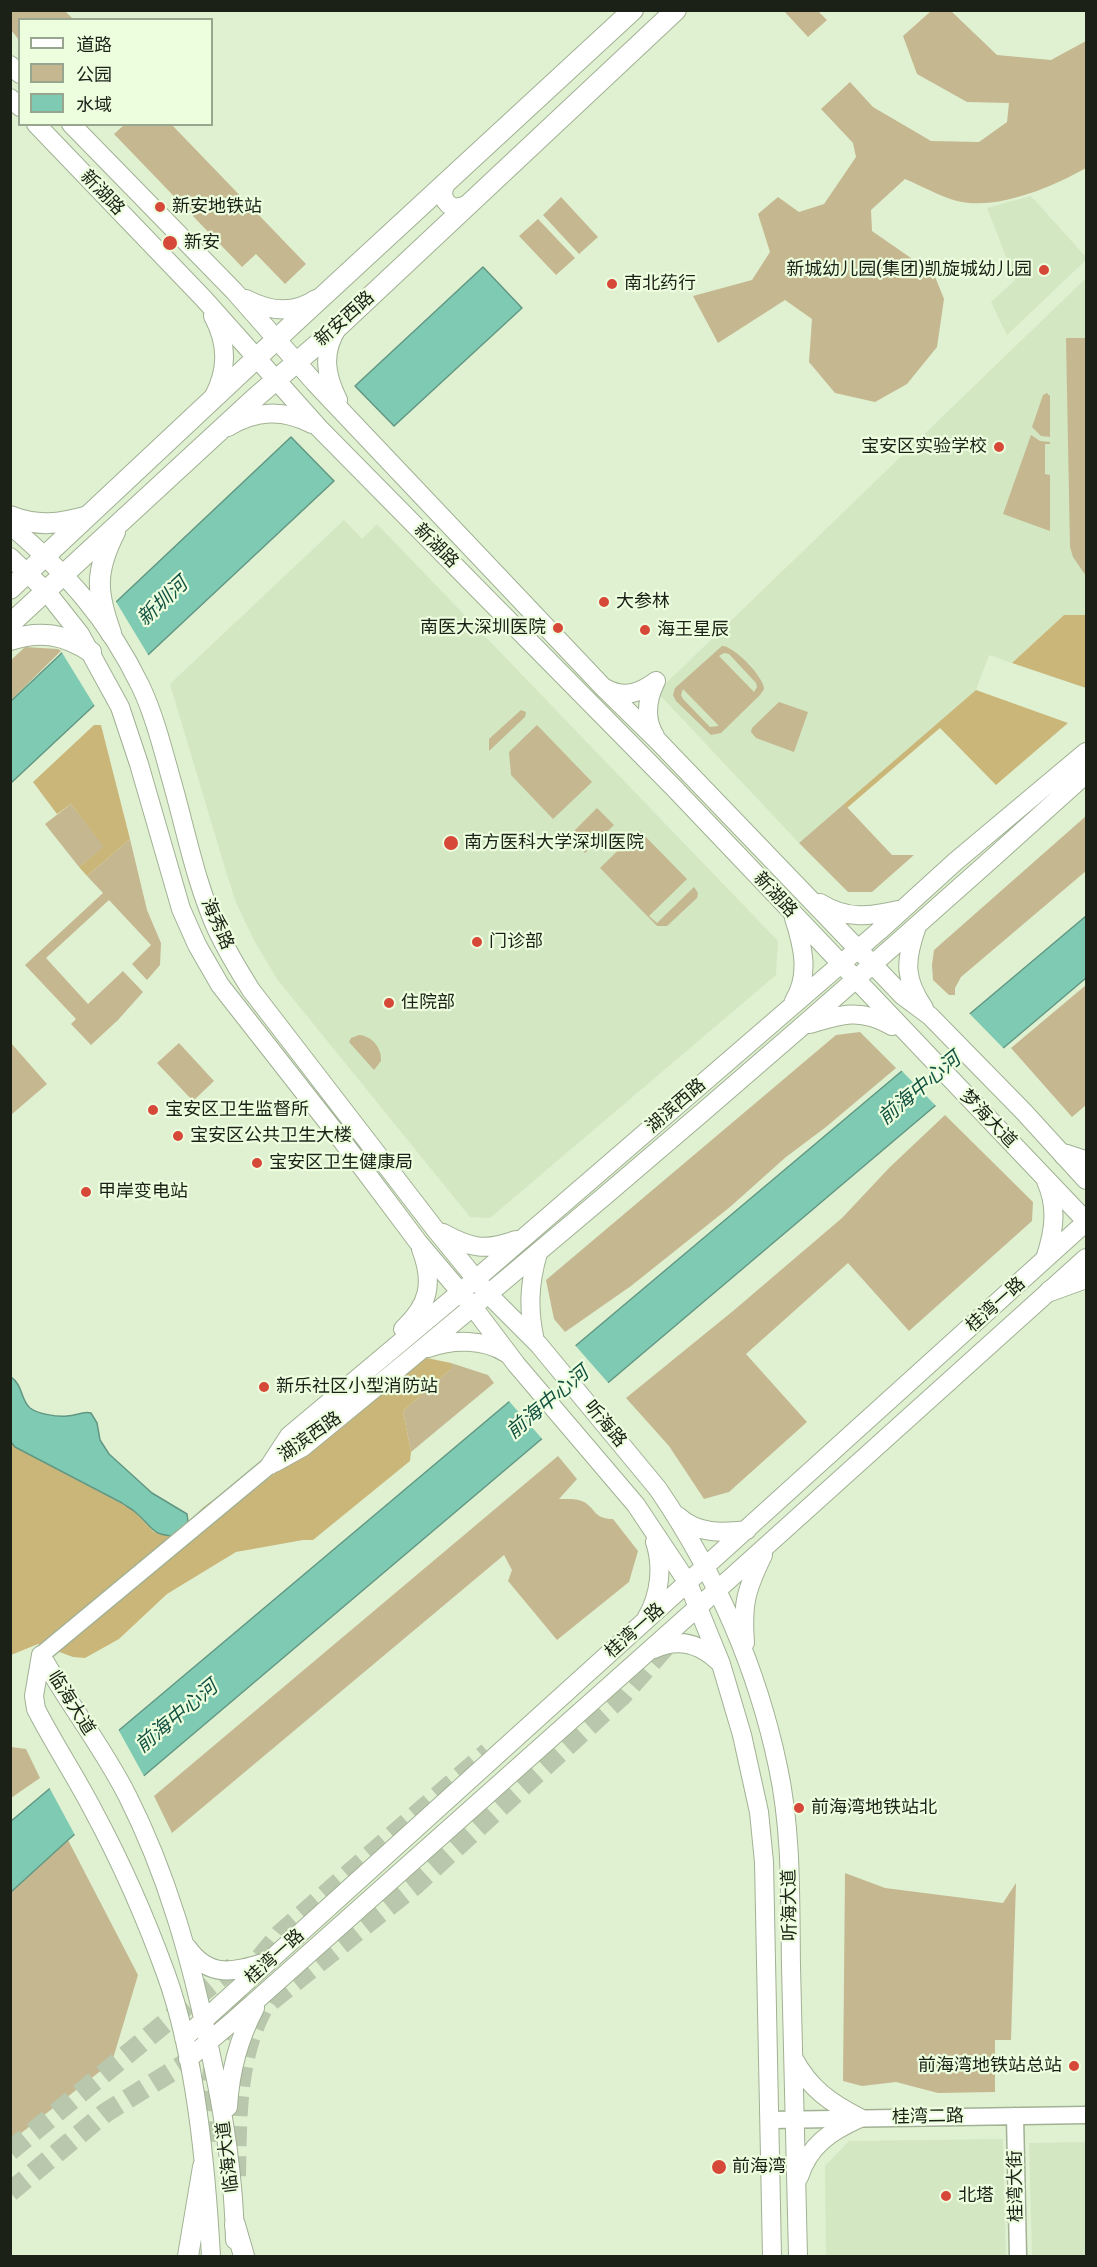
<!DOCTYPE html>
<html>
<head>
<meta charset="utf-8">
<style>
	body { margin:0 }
	#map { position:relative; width:1097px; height:2267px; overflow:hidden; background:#e0f1d2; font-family:"Fira Sans","Noto Sans SC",sans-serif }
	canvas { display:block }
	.frame { position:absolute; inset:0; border:12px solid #1b2116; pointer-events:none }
	.legend { position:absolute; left:18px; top:18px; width:195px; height:108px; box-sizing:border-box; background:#edfedf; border:2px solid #99a68f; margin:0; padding:8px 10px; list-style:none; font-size:18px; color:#1b2116 }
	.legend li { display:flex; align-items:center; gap:12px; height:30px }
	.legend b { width:30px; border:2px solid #99a68f }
</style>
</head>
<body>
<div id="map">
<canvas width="1097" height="2267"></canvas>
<div class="frame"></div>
<ul class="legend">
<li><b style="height:8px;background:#fff"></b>道路</li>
<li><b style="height:16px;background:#c5b790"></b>公园</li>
<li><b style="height:16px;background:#7fcab2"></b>水域</li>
</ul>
</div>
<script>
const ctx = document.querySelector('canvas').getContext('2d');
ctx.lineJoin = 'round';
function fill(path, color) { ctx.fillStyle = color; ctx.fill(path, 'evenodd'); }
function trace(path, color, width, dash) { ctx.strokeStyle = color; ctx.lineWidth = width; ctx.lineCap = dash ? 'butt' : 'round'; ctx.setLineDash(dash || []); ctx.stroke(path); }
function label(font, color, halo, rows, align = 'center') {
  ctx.font = font + ' "Fira Sans","Noto Sans SC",sans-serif'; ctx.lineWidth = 4.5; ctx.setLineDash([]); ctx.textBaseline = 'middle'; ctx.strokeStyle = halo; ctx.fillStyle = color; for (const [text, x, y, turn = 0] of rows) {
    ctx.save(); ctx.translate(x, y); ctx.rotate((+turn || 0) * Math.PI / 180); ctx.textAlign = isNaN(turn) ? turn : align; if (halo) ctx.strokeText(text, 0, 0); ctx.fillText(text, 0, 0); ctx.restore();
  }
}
fill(new Path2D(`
	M1031,196l55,61v3l-79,75 -16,-33 24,-22 -28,-72z
	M1086,278v337h-22l-52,48 -23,-8 -13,35 -177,153 -142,-151z
	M344,520l18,19 15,-15 401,417 -2,34 -286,243 -20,-1 -193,-238 -22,-37 -18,-37 -10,-30 -57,-191z
	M1003,2139l3,117h-180l-1,-90 24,-25z
	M1086,2142v114h-54l-3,-113z`), '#d2e7c2');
fill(new Path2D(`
	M11,10l54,1 8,8 -53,1 -1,20 -8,-10z
	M784,11h34l9,9 -19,17z
	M931,11h20l46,44 54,5 35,-19v127c-34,19 -89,43 -129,33 -18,-5 -35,-15 -52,-22l-34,31 1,21 62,43 10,25 -7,48 -30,37 -32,18 -40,-9 -26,-31 3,-43 -27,-19 -67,43 -25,-47 59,-16 18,-28 -12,-38 20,-17 21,15 25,-8 32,-47 -3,-14 -32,-34 29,-27 23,25 58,34 48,1 28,-20 2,-19 -42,-1 -50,-28 -14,-38z
	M124,125h48l134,139 -21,20 -29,-30 -14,13 -128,-133z
	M561,197l37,40 -19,17 -36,-39z
	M538,219l37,39 -19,17 -37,-39z
	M1086,336v240l-13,-19 -3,-10 -4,-209h19z
	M1047,393l3,3v41l-9,-1 -9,-9 11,-32z
	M1031,435l9,6 10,1v2h-5v30l5,1v56l-47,-17z
	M722,646c12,0 42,31 42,43l-4,6 -39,38 -10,2 -35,-34 -3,-6 2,-7zM724,653l5,1 27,29 1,4 -3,5 -35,-36zM683,689l35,36v1l-8,1 -27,-28 -2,-4z
	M25,647l33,2 3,2 -50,49v-40z
	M779,702l29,10 -14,40 -38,-14 -5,-6 1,-4z
	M521,710l5,2 -1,5 -36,34v-12z
	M537,725l55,57 -39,37 -42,-44 -2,-23z
	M71,804l34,43 -26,20 -34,-43z
	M844,804l48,51h22l-42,37h-24l-49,-49z
	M597,808l17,17 -29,28 -16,-17z
	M1086,816v55l-125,106 -6,11v7h-6l-16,-15 -1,-15 2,-15z
	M639,830l48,49 -38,37 8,7 37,-36 4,6 -1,5 -30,28h-10l-57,-58z
	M130,839l17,71 14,33 -1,22 -13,15 -15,-16 19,-19 -42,-45 -63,58 42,46 35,-33 20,21 -25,28 -27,25 -20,-21 5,-5 -51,-54 78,-72 -16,-17z
	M1086,985v120l-14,12 -61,-69z
	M860,1032l36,36 -70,59 -40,30 -56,50 -99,79 -66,46 -11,-13 -8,-39 290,-245z
	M359,1035c13,1 23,13 22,26l-7,9 -25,-28 2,-4z
	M11,1043l36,41 -36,31h-1z
	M179,1043l35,38 -21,20 -36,-38z
	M945,1115l88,87 -1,19 -123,110 -61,-68 -102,91 61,68 -78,70 -25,7 -35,-53 -43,-48 107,-87 109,-93 48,-51z
	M451,1363l37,12 6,8 -83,69 -8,-41 48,-42z
	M558,1456l19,23 -18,20c8,0 18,-1 25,3 12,7 10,17 29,17l25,32 -9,31 -72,58 -49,-59 4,-11 -8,-15 -332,278 -18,-37z
	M11,1747l15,2 14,29 -29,20z
	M68,1840l70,135 -26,87 -101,79v-249z
	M845,1873l40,15 118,15 13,-20 -5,157h-16v52l-57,1 -42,-11 -34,4 -19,-5z`), '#c5b790');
fill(new Path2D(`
	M1064,615h22v73l-74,-25z
	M976,690l92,33 -72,62 -56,-57 -93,80 -3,-4z
	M94,725h7l29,114 -43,37 -8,-9 25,-20 -33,-43 -14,10 -24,-32z
	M422,1357l29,6v6l-48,42 8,41 -1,9 -97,79h-10l-67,12 -69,42 -48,45 -34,19 -12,-1 -35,-13 -27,11 -1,-213 5,5 24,13 93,49 22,23 25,4c8,-12 23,-31 37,-37 10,-5 23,-1 33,-5l167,-135z`), '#cbb679');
const water = new Path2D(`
	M483,267l39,41 -128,118 -39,-40z
	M291,437l43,44 -323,302v-82z
	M1086,916v62l-1018,862 -57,52 -1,-70z
	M10,1376c14,10 10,23 20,32 8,6 27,9 37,8 9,0 15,-5 24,-3l6,10 3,17 9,14 43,39 35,21 1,8 -9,14c-30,0 -25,-9 -45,-25 -4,-3 -8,-5 -12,-8l-107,-56 -4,-5z`);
fill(water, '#7fcab2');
trace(water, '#619783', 1.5);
fill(new Path2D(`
	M115,600l35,58 -54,50 -35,-57z
	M968,1012l37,38 -67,58 -38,-39z
	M574,1344l36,41 -66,56 -36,-41z
	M118,1729l27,49 -69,59 -27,-50z`), '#e0f1d2');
trace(new Path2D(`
	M271,2001l143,-115 209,-191 51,-58
	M220,2037l15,-41 11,-21 34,-41 208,-182
	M206,2141l7,-73
	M10,2151l228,-188
	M236,2176c1,-50 0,-106 20,-153 6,-14 14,-28 22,-41
	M10,2192l95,-79 97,-60`), '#b9c7ac', 20, [20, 10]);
const tertiary = new Path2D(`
	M41,1655l229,-190
	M1015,2116l3,140
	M770,2120l316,-5`);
const secondary = new Path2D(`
	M10,65l10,9
	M10,98l10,9
	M36,124l168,175 115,129 356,361 411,432
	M71,124l163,167 81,92 288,304 55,54 245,255 27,20 94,96 62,68
	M446,184c-6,10 -2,20 9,24l13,-3
	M246,299c23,12 47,16 70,0
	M213,398c15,-28 15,-54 0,-82
	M338,400c-13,-26 -16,-48 0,-73
	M228,427c28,-17 55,-18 84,-3
	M10,525c58,50 97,92 131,162 14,30 22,63 31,95 14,49 24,102 45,148 10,21 22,41 34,60l184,239 53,65 51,51
	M10,557l36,34 34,43 40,73 19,57 42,145 16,36 23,40 123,157 75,100 55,65 43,57 120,141 52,78 33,81 21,71 17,77 5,50 8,394
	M605,688c19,11 35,5 51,-7
	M655,736c-11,-18 -8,-37 1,-55
	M820,903c29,18 50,13 83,6
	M916,929c-11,32 -12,50 8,79
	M794,1001c16,-26 9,-55 0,-83
	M810,1024c32,-10 51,-16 82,2
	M443,1233c29,16 43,18 73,7
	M1045,1259c9,-27 13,-51 1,-78
	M403,1329c26,-24 31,-46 18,-80
	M535,1341c-7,-32 -6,-57 3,-88
	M428,1348c25,-9 56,-9 78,5
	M274,1463l29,-16c267,-218 528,-442 783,-673
	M270,1465l19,-29 187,-157 403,-348 77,-70 130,-109
	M658,1489c57,84 99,178 120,278 14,65 12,132 13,199 3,97 5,194 7,290
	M678,1516c19,18 44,17 69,14
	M647,1617c13,-22 16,-51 8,-75
	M745,1643c-3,-39 1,-53 18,-88
	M654,1649c25,-12 47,-5 66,14
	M41,1655c27,48 61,91 86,140 40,79 64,164 82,251 14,63 25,128 26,194
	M41,1655l-7,41 2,13c18,35 40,68 58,103 28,52 52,107 72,162 30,83 40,194 45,282
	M187,1947c22,32 47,25 79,15
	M184,2038l902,-816
	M188,2059l44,-37 502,-447 352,-317
	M794,2059c16,30 37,44 66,59
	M228,2107c2,-36 10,-67 27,-99
	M799,2177c10,-32 32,-46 61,-59`);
const primary = new Path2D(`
	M10,516c28,11 50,8 78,0
	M10,589l286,-268 337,-311
	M10,624l245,-226 85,-73 336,-315
	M111,633c-15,-41 -16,-62 4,-101
	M10,640c30,-10 55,-6 81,12
	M1050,1291l36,-13
	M235,2225l9,31
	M188,2256l15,-89`);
const trunk = new Path2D(`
	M1065,1155l21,7`);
trace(tertiary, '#a1b194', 19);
trace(secondary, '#a1b194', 20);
trace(primary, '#a1b194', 22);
trace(trunk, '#a1b194', 23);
trace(tertiary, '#fff', 16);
trace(secondary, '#fff', 18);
trace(primary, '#fff', 20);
trace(trunk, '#fff', 21);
const secondaryBridge = new Path2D(`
	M539,1345l119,144`);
trace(secondaryBridge, '#a1b194', 20, []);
trace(secondaryBridge, '#fff', 18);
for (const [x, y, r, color] of [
	[160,207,6,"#d64938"],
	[170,243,8,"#d64938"],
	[1044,270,6,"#d64938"],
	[612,284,6,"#d64938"],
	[999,447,6,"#d64938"],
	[604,602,6,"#d64938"],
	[558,628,6,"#d64938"],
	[645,630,6,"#d64938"],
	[451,843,8,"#d64938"],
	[477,942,6,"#d64938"],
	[389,1003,6,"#d64938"],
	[153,1110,6,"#d64938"],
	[178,1136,6,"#d64938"],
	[257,1163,6,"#d64938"],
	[86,1192,6,"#d64938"],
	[264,1387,6,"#d64938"],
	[799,1808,6,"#d64938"],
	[1074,2066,6,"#d64938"],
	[719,2167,8,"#d64938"],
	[946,2196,6,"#d64938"]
]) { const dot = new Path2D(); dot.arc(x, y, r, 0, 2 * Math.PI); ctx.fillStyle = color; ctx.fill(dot); trace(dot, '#edfedf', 2); }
label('18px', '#1b2116', '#edfedf', [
	["新湖路",102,193,46],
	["新安西路",345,319,-42],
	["新湖路",436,546,45],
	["新湖路",775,895,47],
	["海秀路",217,924,66],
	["湖滨西路",676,1106,-41],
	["梦海大道",988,1119,46],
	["桂湾一路",996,1305,-42],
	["听海路",605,1424,50],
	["湖滨西路",310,1437,-35],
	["桂湾一路",635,1631,-42],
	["临海大道",71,1703,58],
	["听海大道",790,1905,-91],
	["桂湾一路",275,1957,-42],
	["桂湾二路",928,2117,-1],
	["临海大道",228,2157,-97],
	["桂湾大街",1016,2186,-91]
]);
label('18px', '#1b2116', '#edfedf', [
	["新安地铁站",172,207],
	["新安",184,243],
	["新城幼儿园(集团)凯旋城幼儿园",1032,270,"right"],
	["南北药行",624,284],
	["宝安区实验学校",987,447,"right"],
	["大参林",616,602],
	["南医大深圳医院",546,628,"right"],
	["海王星辰",657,630],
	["南方医科大学深圳医院",464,843],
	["门诊部",489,942],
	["住院部",401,1003],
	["宝安区卫生监督所",165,1110],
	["宝安区公共卫生大楼",190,1136],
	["宝安区卫生健康局",269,1163],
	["甲岸变电站",98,1192],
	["新乐社区小型消防站",276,1387],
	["前海湾地铁站北",811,1808],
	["前海湾地铁站总站",1062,2066,"right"],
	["前海湾",732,2167],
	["北塔",958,2196]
], 'left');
label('italic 20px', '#145242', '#edfedf', [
	["新圳河",163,602,-43],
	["前海中心河",920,1089,-40],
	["前海中心河",548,1403,-40],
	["前海中心河",177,1717,-40]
]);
</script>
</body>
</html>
